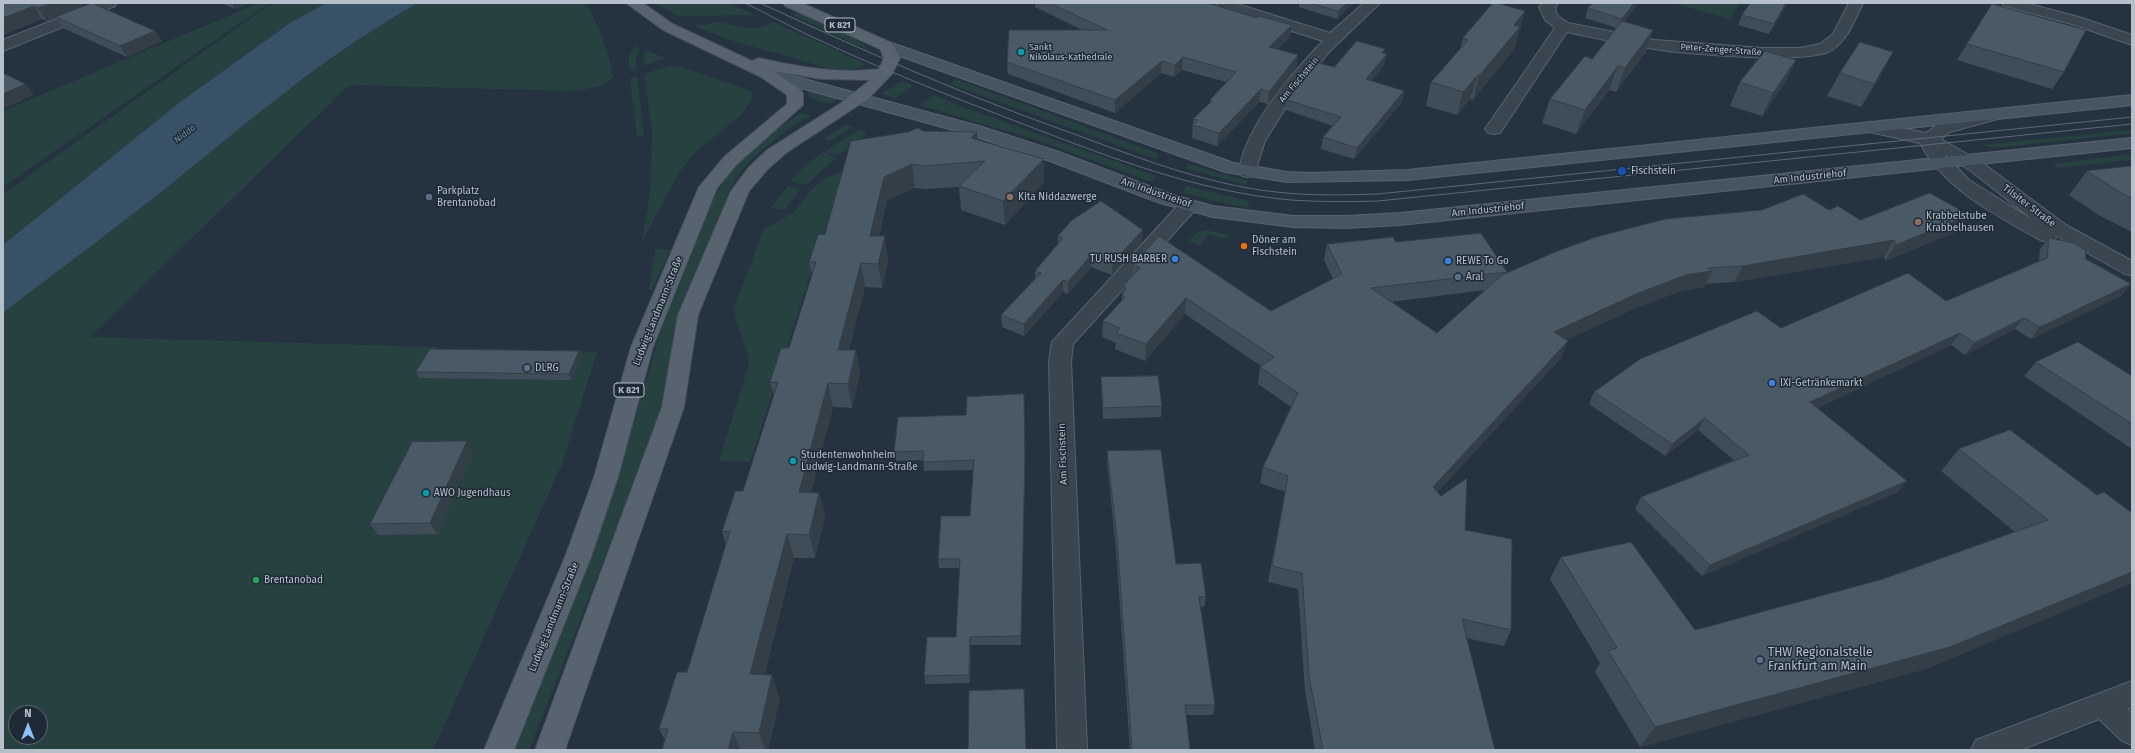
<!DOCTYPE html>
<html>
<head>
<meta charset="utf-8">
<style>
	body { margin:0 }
	#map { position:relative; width:2135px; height:753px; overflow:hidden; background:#253340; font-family:"Fira Sans",sans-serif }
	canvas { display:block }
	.frame { position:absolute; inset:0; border:4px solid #b6c0ca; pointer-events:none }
	.north { position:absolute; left:8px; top:705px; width:40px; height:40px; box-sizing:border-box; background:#1e2a35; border:1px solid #5b6671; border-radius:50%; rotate:0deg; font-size:11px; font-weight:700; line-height:16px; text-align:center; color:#b6c0ca }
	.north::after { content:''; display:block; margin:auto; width:14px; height:18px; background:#8dc2f8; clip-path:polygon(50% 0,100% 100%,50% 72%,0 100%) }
</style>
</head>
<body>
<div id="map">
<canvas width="2135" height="753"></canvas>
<div class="frame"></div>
<div class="north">N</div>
</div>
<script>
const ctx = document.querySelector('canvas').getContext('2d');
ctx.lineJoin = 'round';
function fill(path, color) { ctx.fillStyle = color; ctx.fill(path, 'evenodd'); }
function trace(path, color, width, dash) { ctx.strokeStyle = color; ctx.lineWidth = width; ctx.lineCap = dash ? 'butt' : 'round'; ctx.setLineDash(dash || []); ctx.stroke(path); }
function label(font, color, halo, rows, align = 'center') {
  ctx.font = font + ' "Fira Sans",sans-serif'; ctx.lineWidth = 3; ctx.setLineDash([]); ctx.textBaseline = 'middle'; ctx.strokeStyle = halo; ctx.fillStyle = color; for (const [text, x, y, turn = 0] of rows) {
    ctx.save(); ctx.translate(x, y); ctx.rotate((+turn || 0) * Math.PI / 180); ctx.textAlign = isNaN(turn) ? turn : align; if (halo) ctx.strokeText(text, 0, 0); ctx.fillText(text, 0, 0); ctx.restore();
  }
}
fill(new Path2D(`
	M259,3h14l-10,4 -260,180v-76z
	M276,3h50l-36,20 -110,79 -177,143v-51l262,-186z
	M418,3h168c14,24 22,47 27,74l-11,9 -26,5 -227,-6 -259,252 347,10 -4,7 18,1 5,-7 141,4 -35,112 -129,286h-430v-437l177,-137 55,-46 47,-36 87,-62zM16,713h24v24h-24z
	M655,3h74l26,12 -77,1z
	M1672,3h68l-10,16z
	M798,12c21,9 58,21 72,39l-79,-37z
	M719,22c21,4 34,11 54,0l93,42 -15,6 -23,-2 -95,-27 -39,-15z
	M635,46l5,2 -4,9 1,11 -8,3v-15z
	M645,50l20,8 -22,8z
	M669,66h9l73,25 2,7 -12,17 -49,40 -13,18 -37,68 8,-48 2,-61 -8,-58z
	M637,76l7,60 -7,1 -7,-58z
	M956,79l203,75 -3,5 -206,-75z
	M902,81l12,4 -19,13 -14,-4z
	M811,91l28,7 -9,6 -20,-6 -3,-5z
	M934,95l26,11 196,70 -5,6 -111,-41 -121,-36z
	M801,113l10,3 -20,11 -37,30 -16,18 -8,15 -37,93 -30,127 -134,340h-16l110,-290 42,-143 47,-116 21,-35 37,-33z
	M845,125l8,2 -23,14 -6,-3z
	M860,129l5,3 1,3 -28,21 -13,-5z
	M2132,130v3l-138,15 -12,-3z
	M823,152l13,6 -30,27 -16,-4 15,-15z
	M2132,154v6l-74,8 -5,-4z
	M1189,164l58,17 -1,4 -61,-17z
	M843,171l1,37h-12l-82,254 -31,-1 30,-97c-1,-20 -14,-37 -15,-57l30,-78 29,-16 20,-25 12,-10z
	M788,186l12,4 -16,20 -14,-2z
	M1187,186l62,15 -1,7 -38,-8 -28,-8z
	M1206,230l23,5 -4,4 -16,-5 -9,11 -12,-4 10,-9z
	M656,249l14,1 -18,40 -4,-1c5,-13 3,-26 8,-40z`), '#274141');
fill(new Path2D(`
	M326,3h92c-86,48 -161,111 -237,173 -58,47 -119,91 -178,137v-68l177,-143 110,-79z`), '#395167');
const minor = new Path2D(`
	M97,3h20l-2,3 -112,45v-11z
	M1215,3h19l96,30 34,-30h16l-51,49 -41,52 -23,37 -11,35 -6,1 -6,-1 -3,-4c6,-46 52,-98 84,-131l-98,-31z
	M1543,3h15l-3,5 2,7 11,8 87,17 107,8h38l20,-4 13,-10 16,-31h14c-8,17 -15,36 -31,47 -21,15 -149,4 -178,-1 -29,-4 -58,-11 -87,-17l-67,101 -6,1 -6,-1 -3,-4 70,-101 -10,-8 -6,-13z
	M2002,3h24l56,15 50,17v10l-60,-21 -68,-18z
	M1991,110l6,1 3,4 -3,4 -47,13 -9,7 43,25 82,61 66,36v14l-7,-1 -68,-38 -3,4 -7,2 -7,-2c-44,-25 -95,-50 -120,-97l-55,-12 -3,-4 3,-4 6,-1 55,11 12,-9zM1944,154l27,17 62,49 -64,-40z
	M1188,200l7,2 2,4 -2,4 -122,134 -2,17 16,389h-30l-8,-389 3,-19 129,-140z
	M2132,681v26l-5,2 5,4v32l-10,-4 -23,-22 -78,31h-50l5,-10z`);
const secondary = new Path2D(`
	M886,41l348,122 53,9 24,1 96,-3 725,-75v10l-725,75 -120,2 -62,-10 -345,-123 -2,-3 2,-3z
	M767,69l212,57 80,26 114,43 40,11 80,10h53l54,-3 732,-75v10l-732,77 -54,3 -53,-1 -80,-10 -53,-14 -113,-43 -80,-26 -206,-57 -2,-3 2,-3z`);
const primary = new Path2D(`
	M626,3h17l30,21 79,37 7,-3c40,9 79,16 120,11l5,-11 -4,-9 -95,-43 -2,-3h19l90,40 8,15 -8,16 -24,25 -82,54 -18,16 -19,22 -51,124 -14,92 -119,343h-30l127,-343 16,-92 53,-124 18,-24 18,-17 74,-47 29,-23 -49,-1 -48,-8 28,19 2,4v11l-67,60 -19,23 -64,159 -35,130 -27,80 -77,193h-30l81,-193 29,-80 37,-130 68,-160 25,-30 63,-53v-9l-26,-18 -98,-47z`);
trace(minor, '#57636d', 2);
trace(secondary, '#57636d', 2);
trace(primary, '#434e59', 2);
fill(minor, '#39454f');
fill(secondary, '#475562');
fill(primary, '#57646f');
trace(new Path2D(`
	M745,3c21,10 42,22 63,32 70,33 142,61 215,89 86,33 175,68 268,76 29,2 58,2 87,1l754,-77
	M760,3c100,46 199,90 303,127 69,25 139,54 213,62 35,4 68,3 102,2l754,-77`), '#5b6a76', 1);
fill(new Path2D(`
	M3,3l78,1 1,3 -35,14 -5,-2 -39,16z
	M222,3h27l-14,6z
	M1035,3h173l49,15 35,7 -2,12 -12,12 20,6 -2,13 -28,36 -9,-2 -42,44 -25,-8 1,-19 17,-16v-3l16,-18 -44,-12 -8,7 -13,-4 -46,40 -107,-39 -1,-12 75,-32 -47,-23z
	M1299,3h54l-16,16 -38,-12z
	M1638,3l-14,19 29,8 -8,23 -29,39 -7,-2 -33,44 -34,-11 8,-24 42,-40 25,-31 -32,-10 3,-10z
	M1751,3h37l-19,31 -31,-9 4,-10z
	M1525,11l-11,38 -41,51 -3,-1 -13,16 -31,-9 5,-24 29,-33 3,-11z
	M56,17l99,14 7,10 -35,16 -64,-29z
	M1967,44l97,28 -12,17 -95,-29z
	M1384,54v11l-13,16 33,10 -2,11 -48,57 -33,-10 2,-12 10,-11 -47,-16 1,-10 47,-33z
	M1796,60l-11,23 -23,33 -32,-10 10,-24z
	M1840,73l41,2 -20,32 -34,-11z
	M923,131l55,9 66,19v23l-39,43 -44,-15 -2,-23 -32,2 -12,-1 -28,12 -8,36 9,24 -6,28 -17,-1 -16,63h7l4,24 -8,34 -19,-1 -22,86h8l6,24 -10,41h-21l-30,117 16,23 -12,52h-106l3,-10 -6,-11 28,-57 39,-127 -4,-13 21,-41 31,-96 -4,-13 19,-34 23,-73 -3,-13 16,-28z
	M2132,166v66l-30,-15 -33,-22 18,-24z
	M1829,210l31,10 109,-5 -11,16 -73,30 -1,-4 -150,25 -28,2 -2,3 -26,5 -49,19 -63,29 -5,18 -124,134 28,38 46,100 -7,16 -38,-8 29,112h-180l-10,-59 -7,-102 -30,-7 17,-90 -25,-9 3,-16 28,-60 -33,-23 2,-17 1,-1 -76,-52 -40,47 -30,-12 1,-6 -14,-6 1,-16 19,-20v-7l1,-2 1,-7 8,-9 1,-11 138,46 62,-32 -9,-19 3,-16 69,-2 111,30 -1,1zM1485,290l-48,43 -46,-31z
	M1058,236l84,6 -30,33 -21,-8 -23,27 -5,-2 -39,44 -22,-9 -1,-12 34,-37v-7l23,-27z
	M2049,238l82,46 -10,12 -90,43 -16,-10 -50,26 -14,-10 -134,63 81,84 -196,84 -67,-67 6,-12 93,-37 -36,-30 -33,26 -76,-52 5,-12 187,-64 165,-27 93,-40 1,-12z
	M582,357l-11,23 -152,-2 -3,-6z
	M2036,362l96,14v73l-108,-73z
	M1101,377l61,29 -1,11 -58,2 -2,-31z
	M898,417l127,48 -4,180h-50l-1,38 -45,1 -1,-8 32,-39 4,-69h-21l-1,-9 32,-43 3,-46 -49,1 -1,-11 -27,1 -2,-9z
	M1959,449l138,46 -168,173 -289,79 -45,-75 5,-9 -50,-84 11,-22 134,73 188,-51 132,-47 -74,-61z
	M1107,451l69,113 30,33 -2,10h-4l15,98 -2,10h-27l4,35h-60l-14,-200 -9,-88z
	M473,452l-36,82 -59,1 -8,-11z`), '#3f4d58');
fill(new Path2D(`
	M52,3h32l-3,1 1,3 -35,14 -9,-13z
	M232,3h17l-14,6z
	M1347,3h6l-16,16 1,-8z
	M1634,3h4l-19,26 3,-10z
	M1786,3h2l-19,31 5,-10z
	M34,6l8,13 -39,16v-17z
	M1525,11l-11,38 -41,51 6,-24 35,-51z
	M1292,25l-2,12 -22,22 1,-12z
	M1653,30l-8,23 -29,39 9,-24z
	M155,31l7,10 -35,16 -7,-11z
	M1385,49l-2,10 4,-5 -3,11 -20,25 2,-11 16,-26z
	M1893,52l-12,23 -20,32 13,-23z
	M1298,55l-2,13 -28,36 1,-12z
	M1183,57l-1,13 -8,7 1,-12z
	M1796,60l-11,23 -23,33 11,-23z
	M1162,61l-1,12 -46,40v-13z
	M1618,66l-9,24 -33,44 9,-24z
	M1477,76l-7,23 -13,16 6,-23z
	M26,84l8,11 -31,14v-15z
	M1261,89l-2,13 -42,44 2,-13z
	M1404,91l-2,11 -48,57 3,-11z
	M977,132l2,23 -8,-17z
	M1044,159v23l-39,43 -2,-24z
	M912,164l3,24 -28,12 -14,60 -3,-24 14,-59z
	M1969,215l-11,16 -73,30 11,-16z
	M1143,230l-1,12 -30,33 1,-13z
	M885,236l3,24 -6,28 -4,-24z
	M1894,240l-10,17 -150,25 9,-16z
	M1091,255v12l-23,27v-12z
	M861,263l4,24 -22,87 -5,-24z
	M1712,271l-8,16 -26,5 -49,19 -82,38 7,-17 82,-38 50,-19z
	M1063,280v12l-39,44v-12z
	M2131,284l-10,12 -90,43 9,-12z
	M1186,298l-1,16 -40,47 1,-17z
	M2024,318l-9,11 -50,26 9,-12z
	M1960,333l-9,12 -148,69 7,-12z
	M1568,341l-7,17 -134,146 6,-17z
	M856,350l4,24 -8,34 -4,-24z
	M579,351l3,6 -11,23 -2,-6z
	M828,383l5,24 -28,109 -6,-24z
	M1024,394l1,71 -4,180v-9z
	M1705,418l-7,12 -33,26 7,-12z
	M467,441l6,11 -36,82 -7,-11z
	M1907,481l-9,11 -196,84 8,-11z
	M819,493l6,24 -10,41 -6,-23z
	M787,534l7,24 -36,139 -8,-23z
	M2132,572v11l-203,85 -289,79 15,-20z
	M970,637l1,8 -1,38 -1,-8z
	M772,675l8,23 -12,52h-3l-6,-17z
	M733,732l8,18h-13z`), '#333e47');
const building = new Path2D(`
	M3,3h49l-14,5 -4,-2 -31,12z
	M92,3l63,28 -35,15 -64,-29z
	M1050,3h158l49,15 2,-2 33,9 -23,22 29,8 -29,37 -8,-3 -42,44 -26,-8 5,-5 -5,-1 19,-18 -2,-1 26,-28 -53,-15 -8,8 -13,-4 -47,39 -108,-38 2,-32h98z
	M1310,3h37l-9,8z
	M1493,3h4l28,8 -11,14 6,2 -41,49h-2l-14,16 -32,-10 37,-42 -5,-2z
	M1593,3h41l-12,16 -34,-11z
	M1751,3h35l-12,21 -32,-9z
	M1992,4l94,26 -22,42 -97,-28z
	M1622,21l31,9 -28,38 -7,-2 -33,44 -35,-11 35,-43 7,3z
	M1357,41l28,8 -3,4 5,1 -21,25 38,12 -47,57 -34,-11 18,-20 -54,-17 29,-38 18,5z
	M1860,42l33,10 -19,32 -34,-11z
	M1765,51l31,9 -23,33 -33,-11z
	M3,73l23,11 -23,10z
	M918,128l5,3 54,1 -6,6 73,21 -41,42 -44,-15 26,-25 -61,5 -12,-2 -28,13 -14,59h15l-7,28 -17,-1 -23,87h18l-8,34 -20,-1 -29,109 20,1 -10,42 -22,-1 -37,140 22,1 -13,58 -26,-1 -5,18h-66l6,-21h-9l18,-57h10l43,-141 -8,1 13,-41h8l35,-109h-8l11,-34h8l27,-86h-7l9,-27 7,-1 26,-93 57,-9z
	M2132,166v32l-11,-5 -34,-22z
	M1930,193l39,22 -73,30 -2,-5 -151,26 -35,2 4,3 -26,4 -50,19 -82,38 14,9 -135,146 8,9 26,-18 -2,52 47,9 -1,91 -49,-11 33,131h-172l-14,-74 -7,-103 -30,-7 16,-90 -25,-9 35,-74 -38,-26 14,-10 -88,-59 -40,46 -30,-11 4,-5 -17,-7 22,-24 -3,-3 4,-5 -2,-4 16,-17 -7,-3 26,-29 112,75 71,-37 -15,-30 66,-7 3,5 85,-9 26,39 -136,16 66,45 65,-58 53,-23 41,-15 69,-18 97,-9 41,-16 26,16 9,-4 22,14z
	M1101,201l42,29 -30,32 -22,-7 -23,27 -5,-2 -39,44 -23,-9 40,-42 -6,-2 28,-33 -5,-2 13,-15z
	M2049,238l25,5 11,7 1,9 45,25 -91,43 -16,-9 -50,25 -14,-10 -150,69 97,79 -197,84 -69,-68 108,-42 -44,-37 -33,26 -78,-52 46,-33 117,-48 24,17 127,-55 38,28 101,-43z
	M2078,342l54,34v48l-96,-62z
	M430,349l149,2 -10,23 -153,-2z
	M1158,376l4,30 -59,2 -2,-31z
	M1024,394l1,62 -4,180 -51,1 -1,38 -45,1 3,-39h29l4,-78h-22l3,-43h29l4,-56 -51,2 1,-11 -30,1 4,-35 68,-2 1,-18z
	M2010,430l87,65 7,-3 28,21v59l-182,75 -295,80 -47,-76 9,-3 -56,-91 70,-15 64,88 188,-51 165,-59 -89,-71z
	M467,441l-37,82 -60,1 42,-82z
	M1161,450l15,114 25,-1 5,34h-7l16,108h-30l5,45h-58l-15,-211 -10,-88z
	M1024,689l2,61h-58l1,-59z`);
fill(building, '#495966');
trace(building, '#333e47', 1);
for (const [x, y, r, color] of [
	[1021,52,4,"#0f9aa8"],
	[1622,171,5,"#1a4fb4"],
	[429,197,4,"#5c6f8a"],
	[1010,197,4,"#8d6e63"],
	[1918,222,4,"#8d6e63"],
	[1244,246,4,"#e8710a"],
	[1175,259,4,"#3f7fe0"],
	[1448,261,4,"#3f7fe0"],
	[1458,277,4,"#5c6f8a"],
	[527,368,4,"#5c6f8a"],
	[1772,383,4,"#3f7fe0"],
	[793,461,4,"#0f9aa8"],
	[426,493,4,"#0f9aa8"],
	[256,580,4,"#2e9e5b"],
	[1760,660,4,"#5c6f8a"]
]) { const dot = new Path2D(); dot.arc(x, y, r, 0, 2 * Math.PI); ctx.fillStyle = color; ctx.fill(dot); trace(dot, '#1e2a35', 1.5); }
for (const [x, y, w] of [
	[840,25,30],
	[629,390,30]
]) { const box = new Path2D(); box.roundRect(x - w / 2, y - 7, w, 14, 3); ctx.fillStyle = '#1e2a35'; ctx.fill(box); trace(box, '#b6c0ca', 1); }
label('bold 9px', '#b6c0ca', null, [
	["K 821",840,25],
	["K 821",629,390]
]);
label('9px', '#b6c0ca', '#1e2a35', [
	["Sankt",1029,47],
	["Nikolaus-Kathedrale",1029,57]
], 'left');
label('9px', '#b6c0ca', '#1e2a35', [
	["Peter-Zenger-Straße",1721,50,4],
	["Am Fischstein",1299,80,-50]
]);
label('italic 9px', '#7694ad', '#1e2a35', [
	["Nidda",185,134,-38]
]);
label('10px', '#b6c0ca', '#1e2a35', [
	["Fischstein",1631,171],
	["Parkplatz",437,191],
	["Brentanobad",437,203],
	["Kita Niddazwerge",1018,197],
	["Krabbelstube",1926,216],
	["Krabbelhausen",1926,228],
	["Döner am",1252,240],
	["Fischstein",1252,252],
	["TU RUSH BARBER",1167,259,"right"],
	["REWE To Go",1456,261],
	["Aral",1466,277],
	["DLRG",535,368],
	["IXI-Getränkemarkt",1780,383],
	["Studentenwohnheim",801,455],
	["Ludwig-Landmann-Straße",801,467],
	["AWO Jugendhaus",434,493],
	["Brentanobad",264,580]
], 'left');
label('10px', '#b6c0ca', '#1e2a35', [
	["Am Industriehof",1810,177,-6],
	["Am Industriehof",1156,193,19],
	["Tilsiter Straße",2029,206,37],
	["Am Industriehof",1488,210,-6],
	["Ludwig-Landmann-Straße",658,311,-68],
	["Am Fischstein",1063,454,-92],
	["Ludwig-Landmann-Straße",554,617,-68]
]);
label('12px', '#b6c0ca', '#1e2a35', [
	["THW Regionalstelle",1768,653],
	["Frankfurt am Main",1768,667]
], 'left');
</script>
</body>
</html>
